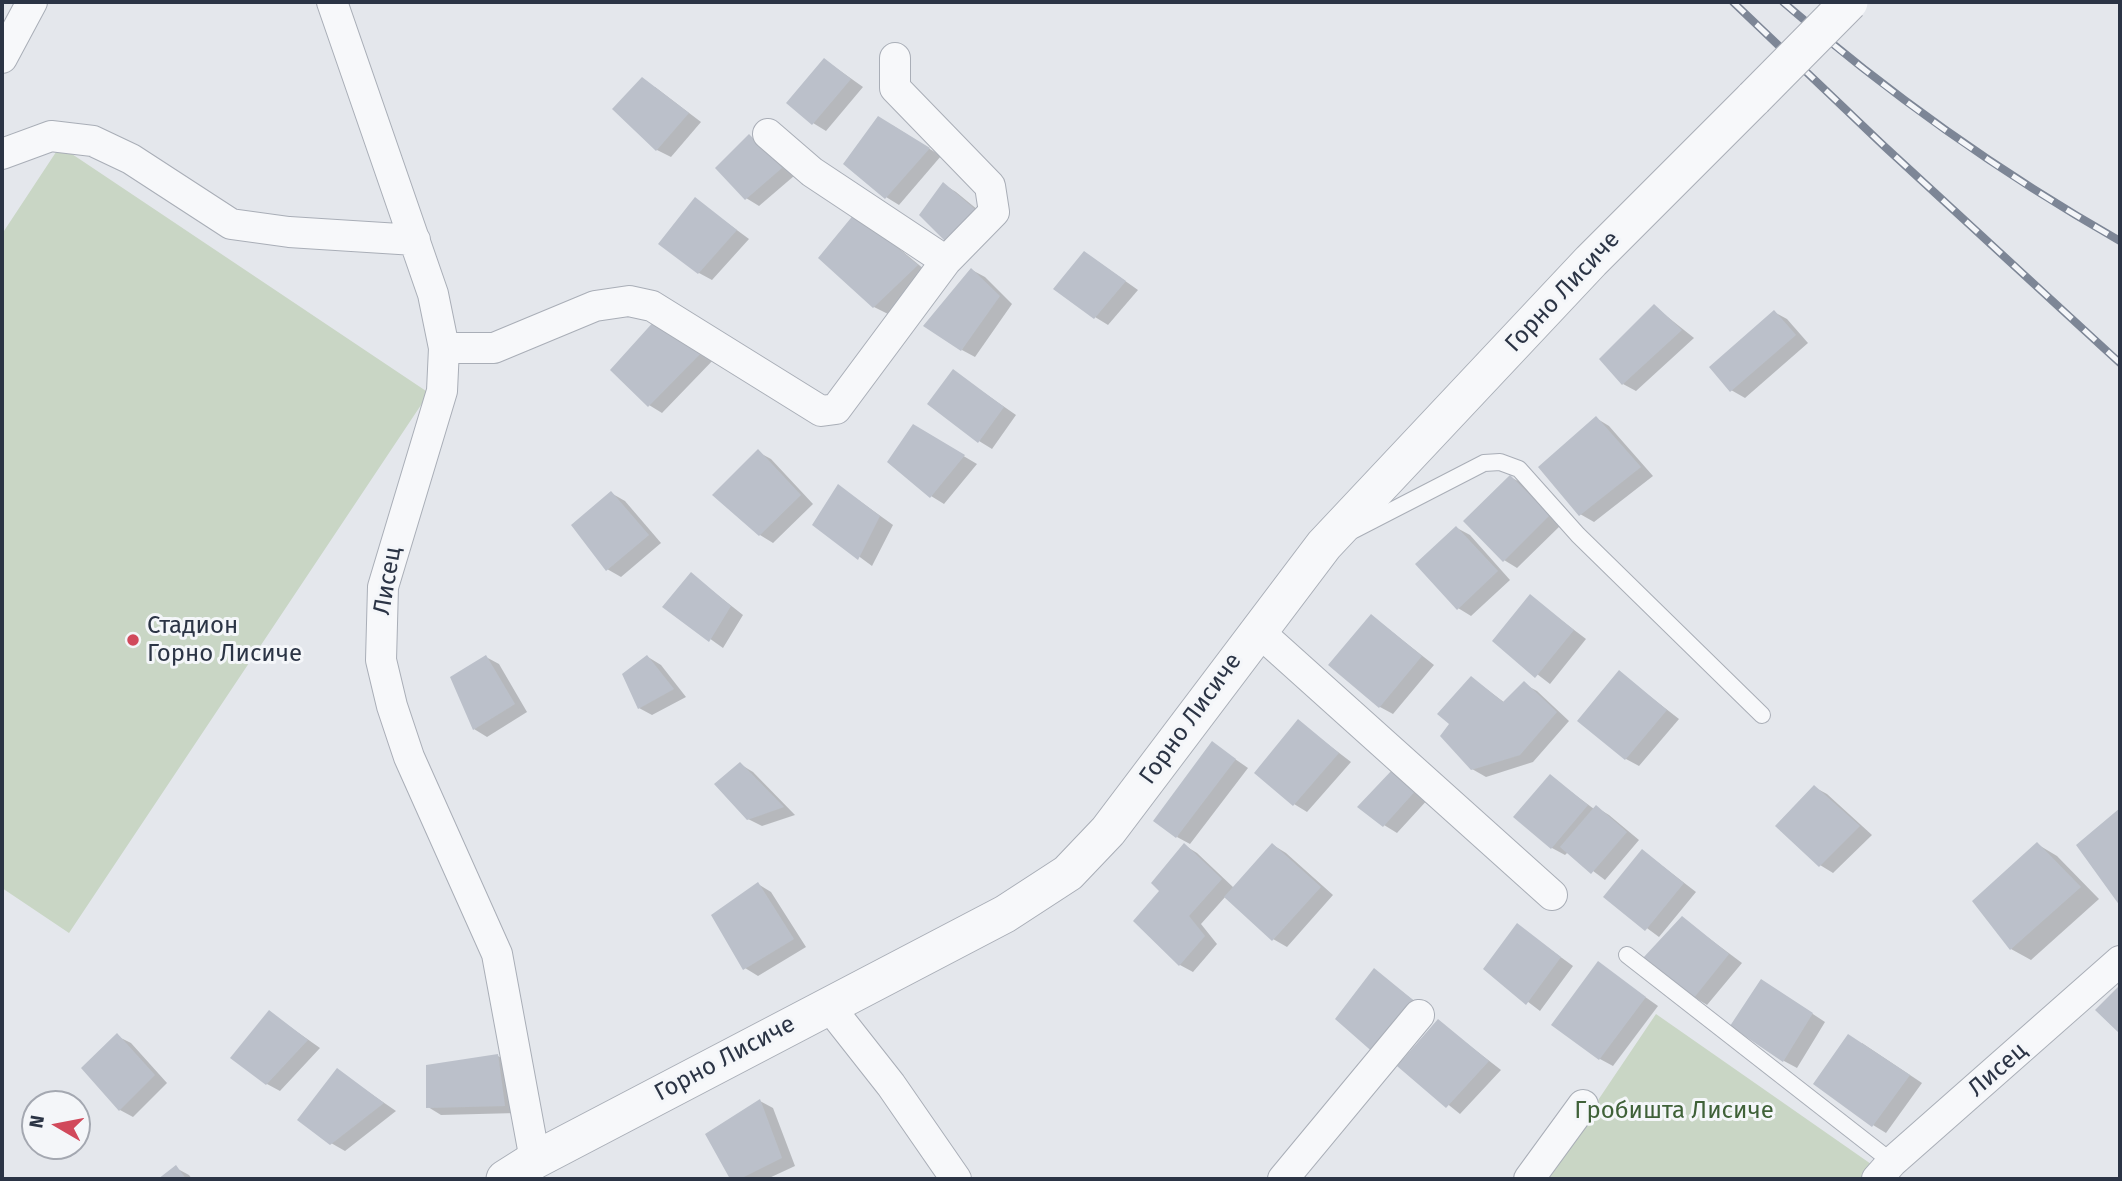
<!DOCTYPE html>
<html>
<head>
<meta charset="utf-8">
<style>
	body { margin:0 }
	#map { position:relative; width:2122px; height:1181px; overflow:hidden; background:#e4e7ec; font-family:"Fira Sans",sans-serif }
	canvas { display:block }
	.frame { position:absolute; inset:0; border:4px solid #2b3445; pointer-events:none }
	.north { position:absolute; left:21px; top:1090px; width:70px; height:70px; box-sizing:border-box; background:#f4f6f9; border:2px solid #a4a8b1; border-radius:50%; rotate:280deg; font-size:19px; font-weight:700; line-height:28px; text-align:center; color:#2b3445 }
	.north::after { content:''; display:block; margin:auto; width:24px; height:32px; background:#d1495b; clip-path:polygon(50% 0,100% 100%,50% 72%,0 100%) }
</style>
</head>
<body>
<div id="map">
<canvas width="2122" height="1181"></canvas>
<div class="frame"></div>
<div class="north">N</div>
</div>
<script>
const ctx = document.querySelector('canvas').getContext('2d');
ctx.lineJoin = 'round';
function fill(path, color) { ctx.fillStyle = color; ctx.fill(path, 'evenodd'); }
function trace(path, color, width, dash) { ctx.strokeStyle = color; ctx.lineWidth = width; ctx.lineCap = dash ? 'butt' : 'round'; ctx.setLineDash(dash || []); ctx.stroke(path); }
function label(font, color, halo, rows, align = 'center') {
  ctx.font = font + ' "Fira Sans",sans-serif'; ctx.lineWidth = 6; ctx.setLineDash([]); ctx.textBaseline = 'middle'; ctx.strokeStyle = halo; ctx.fillStyle = color; for (const [text, x, y, turn = 0] of rows) {
    ctx.save(); ctx.translate(x, y); ctx.rotate((+turn || 0) * Math.PI / 180); ctx.textAlign = isNaN(turn) ? turn : align; if (halo) ctx.strokeText(text, 0, 0); ctx.fillText(text, 0, 0); ctx.restore();
  }
}
fill(new Path2D(`
	M60,146l369,247 -360,540 -67,-45v-654z
	M1656,1014l215,150 -10,15h-316z`), '#c9d6c5');
fill(new Path2D(`
	M825,60l38,27 -37,44 -13,-8z
	M655,87l46,35 -30,35 -14,-7 -43,-41z
	M892,125l49,31 -42,49 -13,-8z
	M749,136l13,8 32,32 -35,30 -13,-8z
	M943,184l13,8 33,27 -68,-4z
	M695,199l54,40 -37,41 -13,-7z
	M868,223l62,51 -42,40 -14,-7z
	M1097,261l41,29 -30,35 -13,-8z
	M972,270l13,7 27,27 -37,53 -13,-7z
	M1654,306l40,32 -58,53 -13,-7z
	M1774,312l13,7 21,24 -63,55 -14,-8z
	M656,321l61,35 -55,57 -13,-8z
	M953,371l63,44 -24,34 -13,-8z
	M1596,418l13,8 44,50 -59,46 -14,-8z
	M913,426l64,38 -33,40 -13,-8z
	M758,452l13,7 42,45 -40,39 -13,-8z
	M1510,477l14,7 38,40 -45,44 -13,-8z
	M839,486l54,39 -21,41 -57,-42z
	M611,493l14,8 36,42 -40,34 -14,-8z
	M1457,528l13,7 40,45 -39,36 -13,-8z
	M691,574l52,41 -20,33 -59,-42z
	M1531,597l55,42 -36,45 -56,-43z
	M1372,616l62,49 -41,49 -13,-7z
	M486,657l13,7 28,48 -40,25 -13,-8z
	M648,657l13,8 25,32 -34,18 -13,-7z
	M1620,673l59,46 -40,47 -13,-7z
	M1472,678l33,25 19,-19 13,7 32,30 -36,41 -47,15 -14,-8 -21,-46z
	M1299,722l52,40 -44,50 -13,-8z
	M1212,743l36,25 -58,76 -13,-7z
	M740,764l13,8 42,43 -33,11 -14,-7z
	M1393,771l37,26 -33,36 -13,-8z
	M1550,776l44,33 2,-2 13,8 30,25 -34,40 -37,-28 -3,3 -13,-7 -37,-31z
	M1814,787l13,7 45,41 -39,38 -13,-8z
	M2037,844l20,12 42,43 -68,61 -20,-11z
	M1184,845l13,8 37,35 39,-43 13,8 47,42 -46,52 -14,-8 -47,-43 -25,28 16,20 -24,28 -13,-7 -19,-74z
	M1643,851l53,41 -37,45 -54,-40z
	M758,884l13,8 35,55 -48,29 -13,-8z
	M1682,918l60,45 -35,42 -13,-8z
	M1517,925l56,41 -33,45 -55,-42z
	M1599,964l59,42 -45,60 -13,-7z
	M1375,971l55,42 -39,48z
	M1775,989l50,33 -28,46 -13,-7z
	M269,1012l51,36 -40,43 -13,-7z
	M1438,1021l63,49 -41,44 -60,-48z
	M117,1036l14,7 36,40 -34,34 -13,-7 -36,-42z
	M1862,1043l60,40 -36,50 -13,-8z
	M498,1056l13,8 6,49 -76,2 -13,-8z
	M338,1071l58,40 -51,40 -14,-8z
	M760,1101l13,7 22,58 -28,13h-35l-25,-44z
	M176,1168l13,7 3,4h-31z`), '#0003');
fill(new Path2D(`
	M824,58l27,21 -39,46 -26,-22z
	M642,77l47,36 -33,38 -44,-42z
	M878,116l52,32 -45,51 -42,-35z
	M749,134l33,34 -37,32 -30,-32z
	M943,182l34,29 -28,34 -30,-30z
	M695,197l42,33 -39,44 -40,-30z
	M855,213l63,52 -45,43 -55,-50z
	M1084,251l42,30 -32,38 -41,-30z
	M971,268l29,28 -39,55 -38,-25z
	M1654,304l28,26 -60,55 -23,-26z
	M1774,310l22,25 -66,57 -21,-25z
	M656,319l50,29 -58,59 -38,-37z
	M953,369l51,38 -26,36 -51,-39z
	M1596,416l45,51 -62,49 -41,-49z
	M913,424l52,31 -35,43 -43,-36z
	M758,449l43,46 -42,41 -47,-41z
	M1510,475l40,40 -47,47 -40,-41z
	M838,484l42,32 -22,44 -46,-35z
	M611,491l38,44 -43,36 -35,-46z
	M1456,526l42,45 -41,39 -42,-46z
	M691,572l40,34 -22,36 -47,-35z
	M1530,594l44,36 -39,48 -43,-37z
	M1371,614l51,42 -43,52 -51,-43z
	M486,655l29,49 -42,26 -23,-53z
	M647,655l27,34 -36,20 -16,-35z
	M1619,670l48,40 -42,50 -48,-39z
	M1471,676l32,26 21,-21 33,31 -37,43 -49,15 -31,-34 9,-12 -12,-10z
	M1298,719l41,34 -46,53 -39,-33z
	M1212,741l24,18 -60,79 -23,-17z
	M740,762l44,45 -37,13 -33,-36z
	M1393,769l25,19 -35,39 -26,-20z
	M1550,774l38,31 -37,44 -38,-32z
	M1814,785l46,41 -41,41 -44,-41z
	M1596,805l31,27 -36,42 -31,-27z
	M2120,808v98l-44,-61z
	M2037,842l44,45 -71,63 -38,-49z
	M1184,843l38,36 -33,37 16,20 -26,30 -46,-45 26,-30 -8,-8z
	M1272,843l49,44 -49,54 -48,-44z
	M1642,849l42,34 -39,48 -42,-34z
	M758,882l36,57 -51,31 -32,-55z
	M1682,916l47,38 -36,45 -50,-41z
	M1517,923l44,34 -35,48 -43,-36z
	M1598,961l48,36 -47,63 -48,-35z
	M1374,968l44,36 -42,51 -41,-36z
	M1761,979l52,34 -30,49 -53,-36z
	M2120,985v49l-25,-24z
	M269,1010l39,30 -42,45 -36,-27z
	M1438,1019l51,42 -43,47 -49,-42z
	M117,1033l38,42 -36,36 -38,-43z
	M1848,1034l62,41 -38,52 -59,-43z
	M498,1054l7,52 -79,2v-43z
	M337,1068l47,35 -54,42 -33,-25z
	M760,1099l22,59 -42,21h-10l-25,-45z
	M176,1165l10,14h-28z`), '#bbc0ca');
const service = new Path2D(`
	M1354,530l130,-67 16,-1 19,7 59,66 184,180
	M1627,955l265,207`);
const minor = new Path2D(`
	M332,2l101,292 11,54 -2,43 -59,196 -2,73 11,46 17,51 88,197 38,206
	M2,58l30,-56
	M768,134l44,38 134,89
	M2,154l49,-18 42,5 38,18 100,65 58,8 126,8
	M444,348h50l101,-42 34,-5 23,5 169,105 15,-2 110,-148 48,-49 -4,-26 -95,-98v-30
	M1257,630l295,265
	M828,1005l63,80 65,94
	M1283,1179l136,-164
	M1529,1179l54,-74
	M1877,1179l15,-17 228,-201`);
const tertiary = new Path2D(`
	M505,1179l30,-19 470,-246 63,-41 40,-42 216,-286 267,-284 163,-163`);
trace(service, '#a9aeb7', 18);
trace(minor, '#a9aeb7', 32);
trace(tertiary, '#a9aeb7', 39);
trace(service, '#f7f8fa', 16);
trace(minor, '#f7f8fa', 30);
trace(tertiary, '#f7f8fa', 37);
const rail = new Path2D(`
	M1733,2l151,144 236,217
	M1783,2c107,93 214,169 337,239`);
trace(rail, '#7d8696', 8);
trace(rail, '#f4f6f9', 5, [16]);
const tertiaryBridge = new Path2D(`
	M1754,98l95,-96`);
trace(tertiaryBridge, '#a9aeb7', 39, []);
trace(tertiaryBridge, '#f7f8fa', 37);
for (const [x, y, r, color] of [
	[133,640,7,"#d1495b"]
]) { const dot = new Path2D(); dot.arc(x, y, r, 0, 2 * Math.PI); ctx.fillStyle = color; ctx.fill(dot); trace(dot, '#f4f6f9', 2.5); }
label('24px', '#2b3445', '#f4f6f9', [
	["Горно Лисиче",1563,292,-47],
	["Лисец",388,581,-80],
	["Горно Лисиче",1191,719,-54],
	["Горно Лисиче",725,1059,-28],
	["Лисец",1998,1070,-41]
]);
label('24px', '#2b3445', '#f4f6f9', [
	["Стадион",147,626],
	["Горно Лисиче",147,654]
], 'left');
label('24px', '#3f6138', '#f4f6f9', [
	["Гробишта Лисиче",1674,1111]
]);
</script>
</body>
</html>
